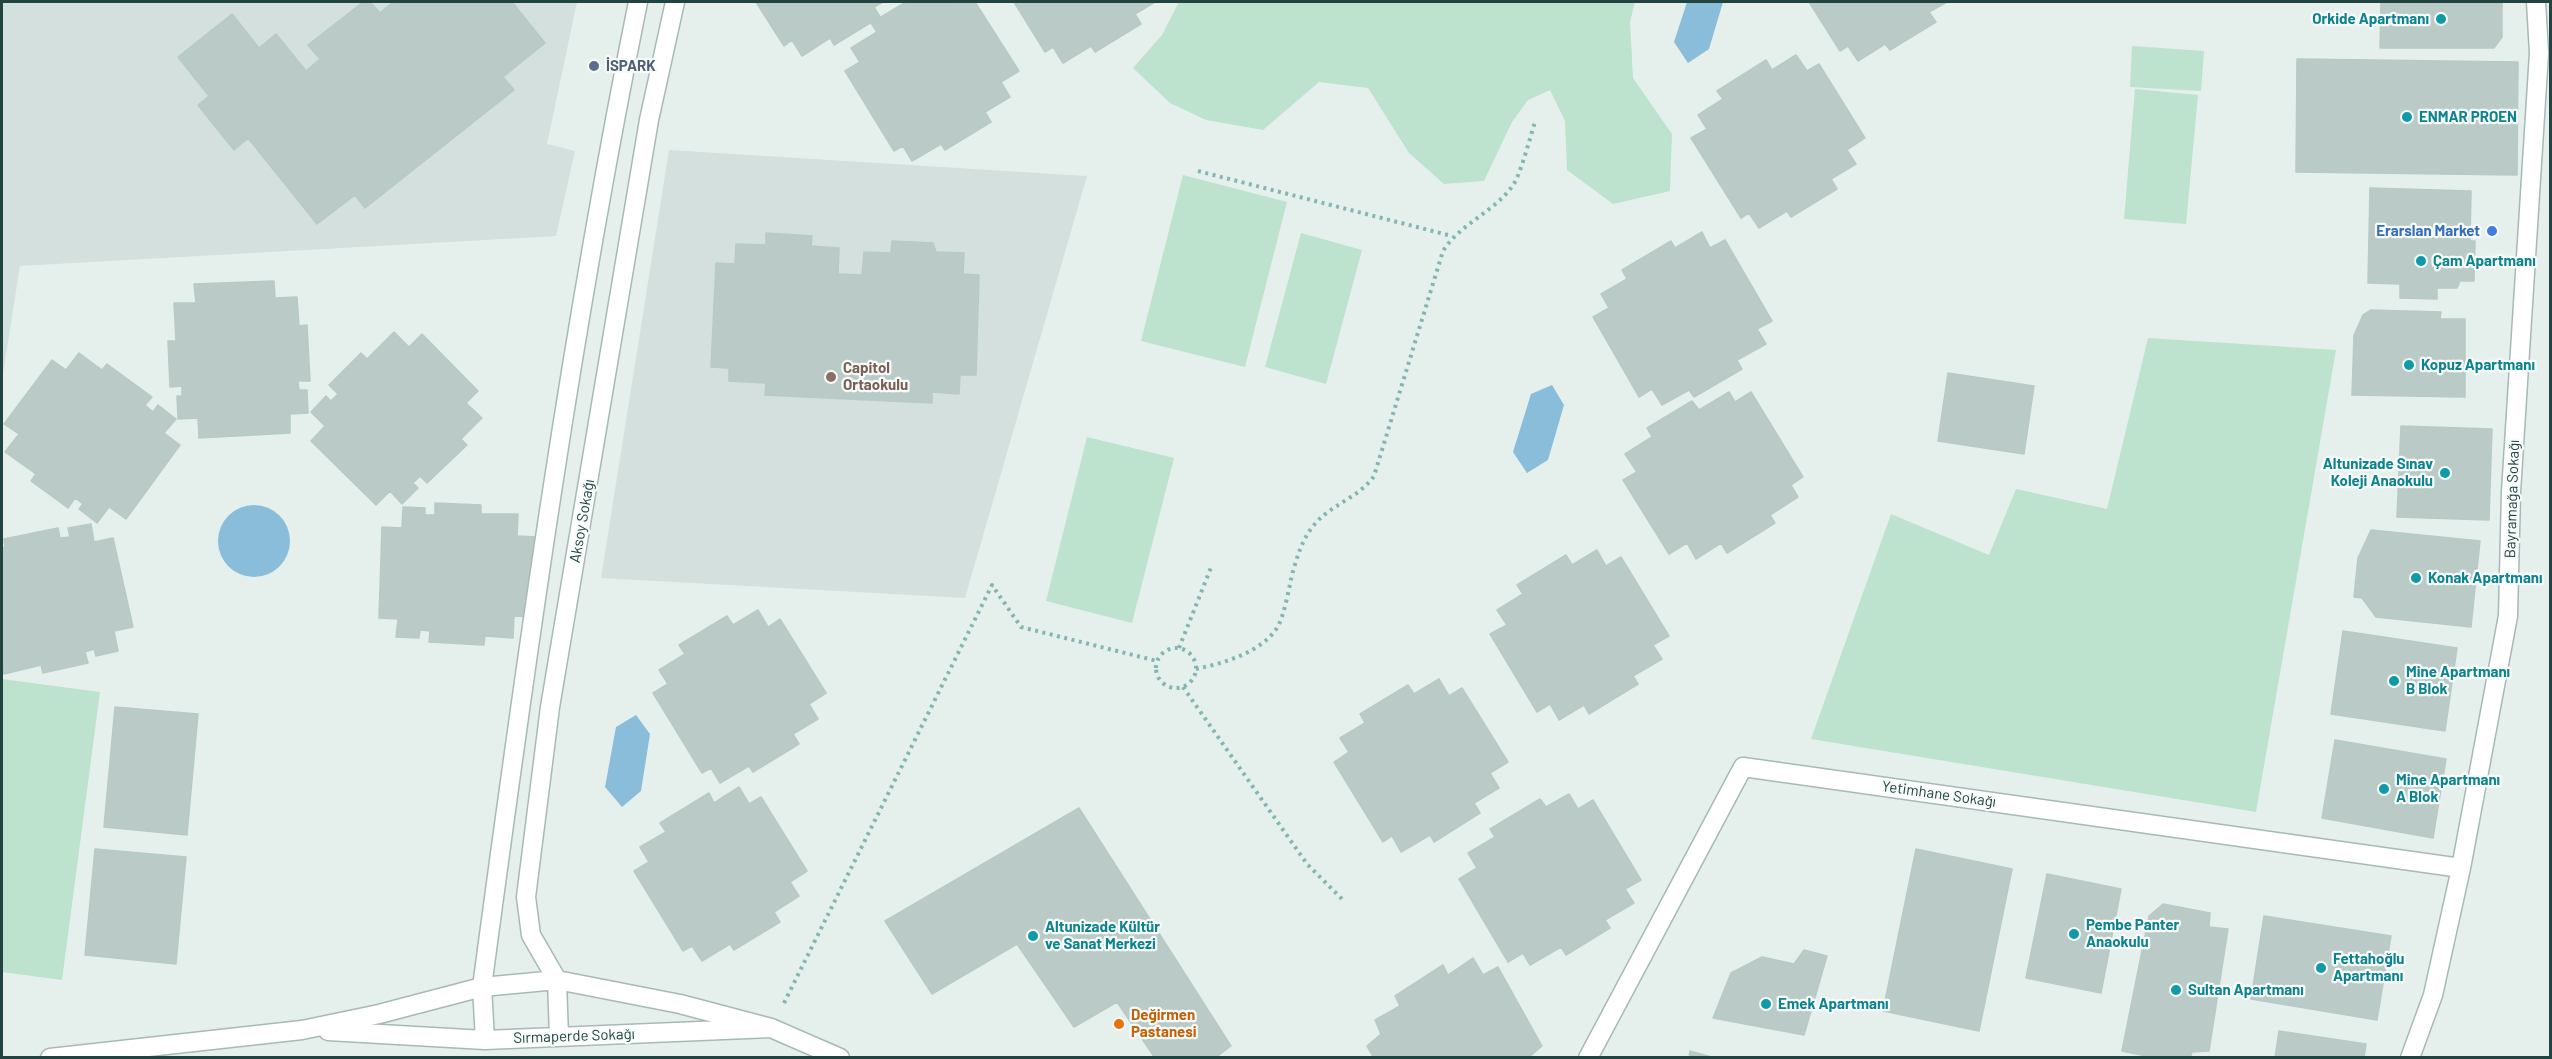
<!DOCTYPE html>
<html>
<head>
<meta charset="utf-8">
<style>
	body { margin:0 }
	#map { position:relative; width:2552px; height:1059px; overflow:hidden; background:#e5f0ed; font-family:Barlow,sans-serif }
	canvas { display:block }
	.frame { position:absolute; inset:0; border:3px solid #224441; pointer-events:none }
</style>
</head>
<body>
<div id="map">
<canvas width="2552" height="1059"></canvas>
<div class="frame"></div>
</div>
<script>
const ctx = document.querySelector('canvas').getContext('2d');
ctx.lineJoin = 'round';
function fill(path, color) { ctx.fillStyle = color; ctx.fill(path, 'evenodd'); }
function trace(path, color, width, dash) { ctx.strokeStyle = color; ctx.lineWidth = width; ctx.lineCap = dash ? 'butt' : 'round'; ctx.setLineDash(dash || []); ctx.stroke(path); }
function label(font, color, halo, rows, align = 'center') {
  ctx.font = font + ' Barlow,sans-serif'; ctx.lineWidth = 4.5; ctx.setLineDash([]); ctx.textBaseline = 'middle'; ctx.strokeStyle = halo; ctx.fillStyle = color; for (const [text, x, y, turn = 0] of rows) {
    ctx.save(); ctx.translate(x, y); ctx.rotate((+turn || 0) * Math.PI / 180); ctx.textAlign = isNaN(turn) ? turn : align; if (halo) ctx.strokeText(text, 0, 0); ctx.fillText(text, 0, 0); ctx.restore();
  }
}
fill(new Path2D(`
	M2,2h575l-30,142 28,7 -19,85 -536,30 -18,114z
	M669,150l418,26 -122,422 -364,-20z`), '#d3e0dd');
fill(new Path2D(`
	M1179,2h456l-5,20 3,56 39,56 -2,57 -57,13 -46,-34 -2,-49 -15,-31 -22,10 -16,22 -28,59 -40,3 -35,-31 -41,-65 -49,-6 -56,48 -57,-10 -36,-17 -37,-35 29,-33z
	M2132,46l72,5 -3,40 -71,-4z
	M2135,89l63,6 -12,129 -62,-5z
	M1183,175l104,27 -42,165 -104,-26z
	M1301,233l61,17 -36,134 -61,-17z
	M2148,338l188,12 -80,462 -445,-73 80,-225 98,41 27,-66 91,20z
	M1087,437l87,21 -42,165 -86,-22z
	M2,679l98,13 -38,288 -60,-8z`), '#bde2ce');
fill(new Path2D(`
	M1687,2h36l-14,47 -21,14 -14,-21z
	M1552,385l12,20 -16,55 -21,13 -14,-21 18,-58z
	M218 541a36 36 0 1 1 72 0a36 36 0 1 1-72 0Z
	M636,715l14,19 -9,57 -19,16 -17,-20 11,-60z`), '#89bdd9');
const building = new Path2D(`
	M363,2h7l10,11 13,-11h119l33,41 -42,34 11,13 -149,118 -10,-13 -38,29 -69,-86 -14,12 -36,-45 11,-9 -31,-39 54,-43 27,34 17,-14 30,37 14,-12 -12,-14z
	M756,2h127l-9,5 6,10 -46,28 -4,-7 -28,18 -10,-16 -8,6z
	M906,2h53l1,2 5,-2h10l44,69 -18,11 9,15 -25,15 6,10 -46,28 -4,-6 -29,17 -9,-15 -9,5 -49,-80 15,-9 -9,-14 26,-16 -6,-9z
	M1014,2h141l-20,12 6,10 -46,28 -4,-6 -28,17 -10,-16 -8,5z
	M1809,2h138l-18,10 7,10 -46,28 -5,-6 -27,17 -10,-15 -8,5z
	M2381,2h121v35l-8,11h-114z
	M1796,55l11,16 12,-7 46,74 -18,12 9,14 -25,15 6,10 -46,28 -4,-6 -28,17 -10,-15 -8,5 -50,-80 16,-9 -9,-14 25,-16 -6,-8 49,-31 6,10z
	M2297,59l221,3 -1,113 -221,-3z
	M2370,188l101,3 -1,50h5l-1,40h-14l-3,7h-20v11l-37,-1v-14l-32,-1z
	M1702,232l8,16 15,-8 47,81 -15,8 9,15 -29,16 5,9 -48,28 -5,-7 -27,15 -10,-16 -13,8 -46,-80 16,-9 -8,-14 26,-15 -5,-9 49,-29 4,7z
	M766,233l46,3 -1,10 28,2 -1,26 24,1 2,-23 27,1 1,-12 41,2 3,9 28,1 -1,21 16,1 -3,100h-16l-1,19 -27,-2v11l-167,-8 1,-12 -37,-2v-13l-18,-1 5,-104 19,1 1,-20 30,1z
	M274,281l1,17 22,-1 2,29 8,-1 3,56h-12l1,9h8l1,23 -18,1v19l-91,5 -1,-20 -20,1 -1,-23h5v-10l-12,1 -2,-46h8l-2,-38h22l-2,-19z
	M2371,310l70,2 -1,7h25v78l-113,-2 2,-60 9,-20z
	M394,332l15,15 13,-13 56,57 -12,12 16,15 -21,21 6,6 -40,38 -7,-7 -7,7 5,5 -16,16 -12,-13 -14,14 -65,-64 14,-15 -14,-14 15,-16 5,5 7,-7 -9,-9 32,-32 6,6z
	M79,353l23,17 5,-6 45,33 -7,8 8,7 5,-7 18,14 -12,14 16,12 -54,74 -17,-12 -12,16 -18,-14 4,-5 -8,-6 -7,10 -37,-27 5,-7 -31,-22 14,-18 -15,-10 48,-64 14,10z
	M1948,373l86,13 -10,68 -86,-13z
	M1729,392l6,10 16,-10 52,85 -12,8 7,12 -28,18 5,8 -48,30 -6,-10 -25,16 -9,-16 -18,11 -46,-74 14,-8 -12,-18 27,-17 -5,-9 45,-27 7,9z
	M2401,426l91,3 -3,91 -92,-3z
	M435,503l46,2v9h37l-1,22 19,1 -4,80 -18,-1 -1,22 -28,-2 -1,9 -55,-3 1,-11 -10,-1 -1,8 -23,-1 2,-18 -19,-1 3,-91 20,1 1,-21 22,1v7h10z
	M91,524l3,18 19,-4 20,89 -19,4 4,20 -22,5 -2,-7 -9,3 3,11 -45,10 -2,-8 -37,9 -2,-13v-113l3,-1 -1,-8 54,-11 2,10 10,-1 -2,-9z
	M2371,530l109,11 -9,86 -95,-10 -14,-19 -8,-1 4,-39z
	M1597,550l9,16 15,-9 48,79 -16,9 9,14 -29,17 5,8 -49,30 -5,-9 -25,15 -9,-16 -13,8 -47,-78 17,-9 -10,-15 26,-16 -6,-9 49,-30 6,10z
	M758,610l10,17 12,-8 46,74 -17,11 9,15 -25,15 6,10 -46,28 -4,-6 -29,17 -9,-15 -9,5 -49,-80 15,-9 -9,-14 26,-16 -6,-9 48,-29 6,9z
	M2343,631l114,17 -12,83 -114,-17z
	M1439,679l10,17 13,-8 46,74 -18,11 9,15 -25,15 6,10 -46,29 -4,-7 -29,17 -9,-16 -9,6 -49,-80 15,-10 -9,-14 25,-15 -5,-9 48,-29 6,9z
	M115,707l83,7 -11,121 -83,-8z
	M2335,740l111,19 -13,79 -111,-20z
	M739,787l10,17 12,-7 46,74 -17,11 9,14 -25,16 6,10 -46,28 -4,-6 -28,17 -10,-15 -9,5 -49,-80 15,-9 -9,-15 26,-15 -6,-9 49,-30 5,10z
	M1569,794l9,15 15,-9 48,80 -16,9 9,14 -29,17 5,8 -44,27 -5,-8 -31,18 -7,-12 -15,9 -49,-83 18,-11 -9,-15 27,-16 -5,-8 50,-30 6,8z
	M1079,808l152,238 -16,12h-60l-38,-56 -43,25 -57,-83 -85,50 -47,-73z
	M95,849l91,8 -10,107 -91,-9z
	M1916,849l96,20 -33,162 -96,-20z
	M2047,874l74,15 -20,104 -75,-15z
	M2163,904l47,9 -1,14 19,2 -19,122 -17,1 -2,6h-34l-34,-7 27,-135z
	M2264,916l127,20 -14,84 -126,-21z
	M1804,950l23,6 -23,79 -91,-17 18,-45 31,-16 32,7z
	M1473,958l10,17 15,-8 44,79 -14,12h-154l-7,-12 14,-12 -6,-14 25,-14 -5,-10 48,-31 5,10z
	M2279,1031l87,13 -2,14h-89z
	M1690,1051l25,7h-26z`);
fill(building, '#bacbc7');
trace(building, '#b7cac6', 1.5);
const street = new Path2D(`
	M328,1031l157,9 286,-12 69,30
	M559,1037l-2,-57 -26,-45 -5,-38 24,-190 99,-587 26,-118
	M485,1040l-3,-53c44,-329 90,-659 156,-985
	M50,1058l252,-28 77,-16 103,-27 75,-7 123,24 91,24
	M1588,1058l155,-291 718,101
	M2410,1058l23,-63 28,-127 47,-252 3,-124 28,-439 -3,-51`);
trace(street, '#a7b9b6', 21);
trace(new Path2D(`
	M1198,171l254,65
	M1179,648l33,-83
	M1156 668a20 20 0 1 1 40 0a20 20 0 1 1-40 0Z
	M1196,669c28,-6 64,-16 81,-41 8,-13 12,-42 16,-57 5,-17 10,-33 21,-46 17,-21 45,-27 60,-49l69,-225c17,-27 49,-38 68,-63 9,-10 19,-51 24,-66
	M1183,687l124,177 36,36
	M784,1003l208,-418 29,42 136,34`), '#83b6b0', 4, [3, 4.5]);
trace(street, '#fff', 18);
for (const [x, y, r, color] of [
	[2441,19,6,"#0f9aa8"],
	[594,66,6,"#5c6f8a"],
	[2407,117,6,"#0f9aa8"],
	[2492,231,6,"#3f7fe0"],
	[2421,261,6,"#0f9aa8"],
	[2409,365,6,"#0f9aa8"],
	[831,377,6,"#8d6e63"],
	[2445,473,6,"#0f9aa8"],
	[2416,578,6,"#0f9aa8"],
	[2394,681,6,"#0f9aa8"],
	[2384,789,6,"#0f9aa8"],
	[2074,934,6,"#0f9aa8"],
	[1033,936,6,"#0f9aa8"],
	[2321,968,6,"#0f9aa8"],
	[2176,990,6,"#0f9aa8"],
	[1766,1004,6,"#0f9aa8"],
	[1119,1024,6,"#e8710a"]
]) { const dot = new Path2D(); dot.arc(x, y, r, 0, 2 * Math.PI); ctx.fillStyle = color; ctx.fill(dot); trace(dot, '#f7fbfa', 2); }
label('bold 15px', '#0d838f', '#f7fbfa', [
	["Orkide Apartmanı",2429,19,"right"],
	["ENMAR PROEN",2419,117],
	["Çam Apartmanı",2433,261],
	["Kopuz Apartmanı",2421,365],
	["Altunizade Sınav",2433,464,"right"],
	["Koleji Anaokulu",2433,481,"right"],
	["Konak Apartmanı",2428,578],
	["Mine Apartmanı",2406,672],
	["B Blok",2406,689],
	["Mine Apartmanı",2396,780],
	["A Blok",2396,797],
	["Pembe Panter",2086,925],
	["Anaokulu",2086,942],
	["Altunizade Kültür",1045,927],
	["ve Sanat Merkezi",1045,944],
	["Fettahoğlu",2333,959],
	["Apartmanı",2333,976],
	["Sultan Apartmanı",2188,990],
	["Emek Apartmanı",1778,1004]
], 'left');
label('bold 15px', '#4e5e75', '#f7fbfa', [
	["İSPARK",606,66]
], 'left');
label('bold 15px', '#366cbe', '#f7fbfa', [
	["Erarslan Market",2480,231]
], 'right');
label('bold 15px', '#785e54', '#f7fbfa', [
	["Capitol",843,368],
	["Ortaokulu",843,385]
], 'left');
label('15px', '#224441', '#f7fbfa', [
	["Bayramağa Sokağı",2512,499,-88],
	["Aksoy Sokağı",582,521,-80],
	["Yetimhane Sokağı",1939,794,8],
	["Sırmaperde Sokağı",574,1036,-2]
]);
label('bold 15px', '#c56008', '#f7fbfa', [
	["Değirmen",1131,1015],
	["Pastanesi",1131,1032]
], 'left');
</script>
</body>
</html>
